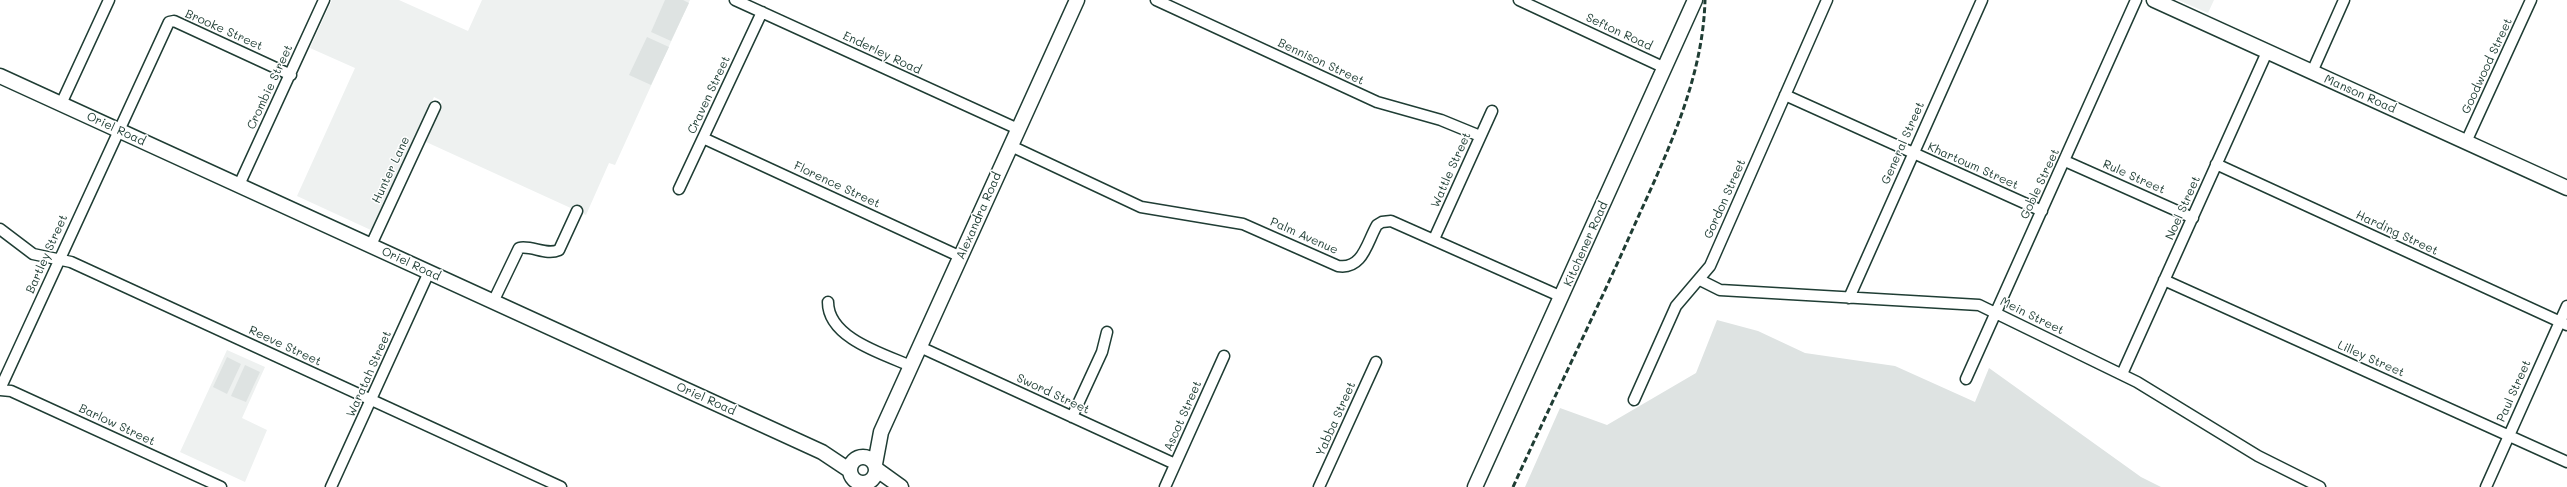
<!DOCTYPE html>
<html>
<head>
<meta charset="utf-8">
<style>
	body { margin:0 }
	canvas { display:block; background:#fff }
</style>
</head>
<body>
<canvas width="2567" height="487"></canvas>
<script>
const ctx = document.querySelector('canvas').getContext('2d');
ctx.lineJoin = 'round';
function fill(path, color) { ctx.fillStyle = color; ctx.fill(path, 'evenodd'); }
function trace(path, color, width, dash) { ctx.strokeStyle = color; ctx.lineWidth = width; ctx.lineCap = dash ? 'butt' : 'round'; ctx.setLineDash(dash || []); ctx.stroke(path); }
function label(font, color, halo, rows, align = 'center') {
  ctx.font = font + ' Mali,sans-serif'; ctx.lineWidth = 3; ctx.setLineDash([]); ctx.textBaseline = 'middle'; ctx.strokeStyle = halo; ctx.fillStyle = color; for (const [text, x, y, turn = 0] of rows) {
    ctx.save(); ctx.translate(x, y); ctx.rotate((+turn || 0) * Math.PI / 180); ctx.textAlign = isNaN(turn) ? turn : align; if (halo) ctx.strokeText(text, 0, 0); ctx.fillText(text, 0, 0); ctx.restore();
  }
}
fill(new Path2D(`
	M332,0h67l69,31 14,-31h208l-75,165 -6,-2 -23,52 -162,-74 18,-40 -8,-4 -61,134 -76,-35 58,-128 -45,-20z
	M2178,0h36l-6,13z
	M227,350l38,17 -23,51 25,12 -22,52 -65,-30z`), '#eef1f0');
fill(new Path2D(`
	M665,0h18l6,3 -18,38 -20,-9z
	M647,37l22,10 -18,38 -22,-10z
	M1717,320l41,11 47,22 90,13 80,36 14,-34 152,109 20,10h-636l35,-79 47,17 89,-52z
	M227,357l14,7 -14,30 -14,-7z
	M245,365l15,7 -14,30 -15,-6z`), '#dee3e2');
const street = new Path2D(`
	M735,0l283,129
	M1156,0l221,102 64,18 39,16
	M1519,0l146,68
	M2312,72l32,-72
	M1785,95l257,116
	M61,104l48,-104
	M703,138l258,119
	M2466,142l65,-142
	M1011,146l130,61 102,17 95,42c25,4 29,-24 39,-41l5,-3 9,-1 171,76
	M2065,161l128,57
	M2216,164l351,161
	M239,185l85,-185
	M679,189l83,-177
	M0,229l33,25 38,8 490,225
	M1434,239l58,-128
	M371,245l64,-138
	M1700,280l20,10 259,15 158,77 121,74 62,31
	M2164,280l403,182
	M1849,298l133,-298
	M493,302l26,-54c13,-3 27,8 40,2l18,-39
	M828,302c0,36 55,52 83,64
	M920,347l255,117
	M2122,374l145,-322
	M1966,379l170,-379
	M0,389l169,-367 5,-1 117,54
	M0,390l11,1 210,96
	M1634,400l42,-94 34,-40 117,-266
	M1072,417l30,-65 5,-20
	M331,487l98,-215
	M1165,487l59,-131
	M1319,487l57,-125
	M2486,487l81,-181`);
const secondary = new Path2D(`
	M2154,0l413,188
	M0,76l822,376 27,18
	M850 470a13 13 0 1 1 26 0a13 13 0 1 1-26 0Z
	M875,464l6,-32 196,-432
	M876,469l25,18
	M1475,487l220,-487`);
trace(street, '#1f3d34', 13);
trace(secondary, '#1f3d34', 17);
trace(street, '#fff', 10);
trace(secondary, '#fff', 14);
trace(new Path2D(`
	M1513,487c40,-88 83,-175 122,-263 32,-71 68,-145 70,-224`), '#1f3d34', 3, [6, 3]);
label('12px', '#1f3d34', '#fff', [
	["Brooke Street",224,30,24],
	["Sefton Road",1619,32,25],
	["Enderley Road",882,53,25],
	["Bennison Street",1321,62,25],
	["Goodwood Street",2487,66,-65],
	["Crombie Street",270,87,-65],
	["Manson Road",2360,94,24],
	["Craven Street",709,95,-65],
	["Oriel Road",116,129,25],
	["General Street",1903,143,-66],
	["Khartoum Street",1973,166,24],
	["Hunter Lane",391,170,-65],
	["Wattle Street",1451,170,-66],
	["Rule Street",2134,177,24],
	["Goble Street",2040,184,-65],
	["Florence Street",837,185,25],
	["Gordon Street",1725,199,-66],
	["Noel Street",2183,208,-66],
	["Alexandra Road",979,216,-66],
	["Harding Street",2397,233,25],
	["Palm Avenue",1304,236,24],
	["Kitchener Road",1586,244,-66],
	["Bartley Street",47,254,-66],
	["Oriel Road",411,264,25],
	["Mein Street",2032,316,26],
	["Reeve Street",285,346,25],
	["Lilley Street",2371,359,24],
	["Waratah Street",369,374,-66],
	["Paul Street",2514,391,-66],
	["Sword Street",1053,394,25],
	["Oriel Road",706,399,24],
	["Ascot Street",1183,416,-66],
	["Yabba Street",1336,419,-66],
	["Barlow Street",117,425,25]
]);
</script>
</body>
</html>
